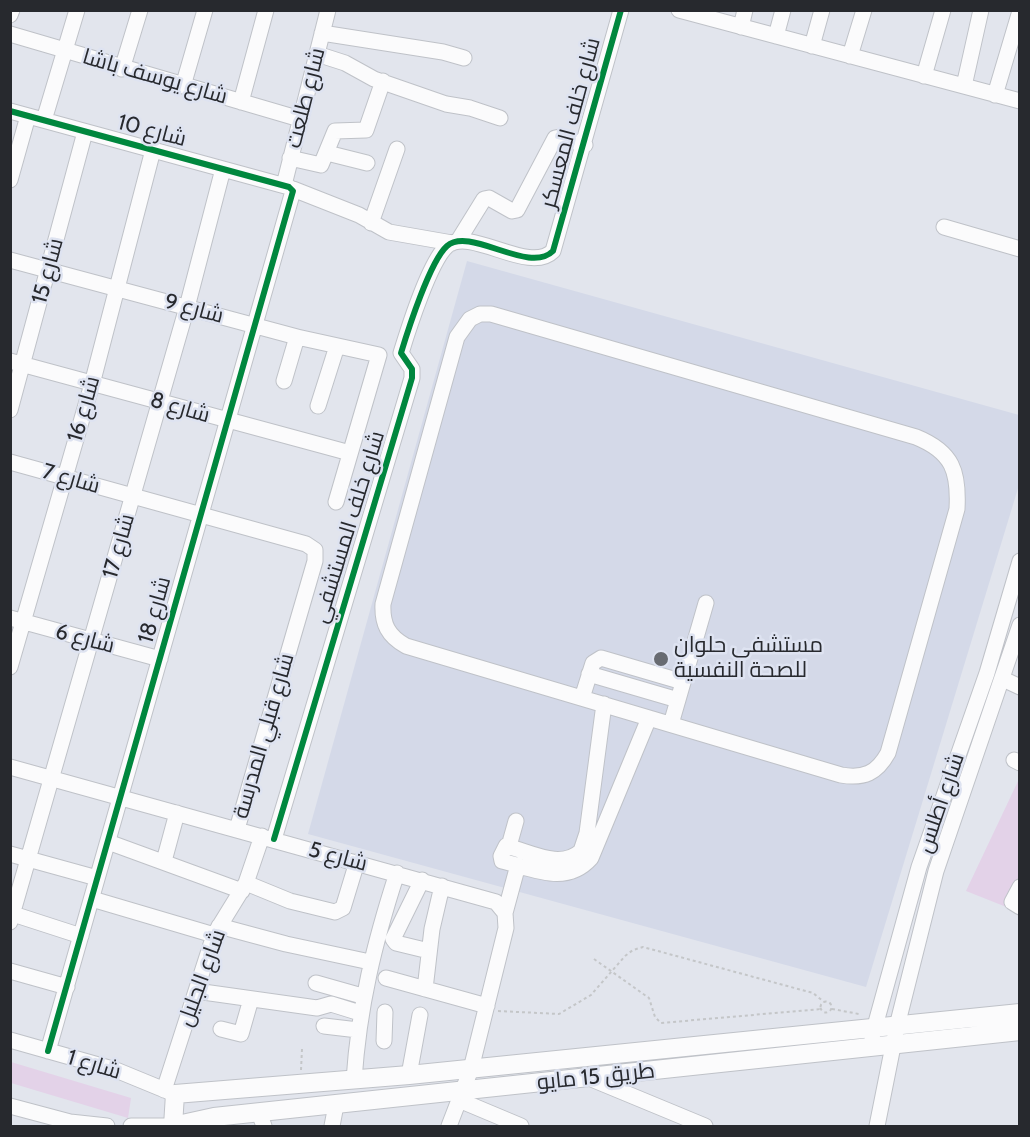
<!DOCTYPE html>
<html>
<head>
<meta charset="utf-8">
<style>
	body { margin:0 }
	#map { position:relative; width:1030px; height:1137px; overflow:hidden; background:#e2e5ed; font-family:Cabin,sans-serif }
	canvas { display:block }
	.frame { position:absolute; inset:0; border:12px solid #27292e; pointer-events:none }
</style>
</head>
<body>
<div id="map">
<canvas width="1030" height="1137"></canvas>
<div class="frame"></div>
</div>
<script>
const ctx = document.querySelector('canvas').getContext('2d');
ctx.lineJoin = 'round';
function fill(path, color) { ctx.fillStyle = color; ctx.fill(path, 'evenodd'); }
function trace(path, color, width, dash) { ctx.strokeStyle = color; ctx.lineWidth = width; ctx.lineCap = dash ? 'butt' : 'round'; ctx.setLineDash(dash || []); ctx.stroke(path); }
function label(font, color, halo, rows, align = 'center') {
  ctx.font = font + ' Cabin,Cairo,sans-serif'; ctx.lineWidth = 5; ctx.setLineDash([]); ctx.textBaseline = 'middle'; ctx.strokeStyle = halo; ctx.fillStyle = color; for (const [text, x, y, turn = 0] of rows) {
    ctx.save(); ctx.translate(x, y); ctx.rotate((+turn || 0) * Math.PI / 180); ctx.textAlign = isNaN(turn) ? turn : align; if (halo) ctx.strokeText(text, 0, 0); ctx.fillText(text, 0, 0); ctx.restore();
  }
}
fill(new Path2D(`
	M467,261l552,154v70l-153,502 -558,-153z`), '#d4d9e8');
fill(new Path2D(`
	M1019,779v133l-53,-21z
	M11,1062l120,36 -3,20 -117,-35z`), '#e3d2e8');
const minor = new Path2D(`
	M679,10l341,91
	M10,15l2,-5
	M741,27l4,-17
	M322,33l121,19 21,6
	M10,34l290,85
	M776,36l7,-26
	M812,46l10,-36
	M317,54l28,9 29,16 72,25 24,4 30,10
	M850,56l14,-46
	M122,69l18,-59
	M924,76l19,-66
	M183,86l22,-76
	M964,86l17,-76
	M995,95l25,-84
	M241,102l25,-92
	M10,111l279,76 4,4 -245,860
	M44,120l33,-110
	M327,153l40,10
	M290,158l31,7 14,-34 31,-1 17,-49
	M10,180l18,-64
	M284,185l44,-175
	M293,189l66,26 30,17 63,11
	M371,223l26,-74
	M944,227l76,22
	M458,241l26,-42 5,-1 23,13 5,-1 38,-72 5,-1 25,8
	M10,260l287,77 82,18 -43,147
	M480,314h11l425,123c37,15 43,35 41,72l-69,244c-11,20 -24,26 -47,22l-435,-129c-18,-10 -24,-22 -23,-42l74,-267 13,-18z
	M10,361l340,92
	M284,381l13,-44
	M318,406l19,-60
	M10,410l75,-278
	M10,462l296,82 9,6v11l-78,268
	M10,618l150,41
	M10,667l82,-283 61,-234
	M589,674l89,26
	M1003,679l17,8
	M582,698l11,-35 8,-5 82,24
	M604,704l-17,129 -6,18c-21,19 -50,1 -75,-5l-5,10 1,5c32,8 64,25 89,-3l58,-140
	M671,724l35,-121
	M1014,760l6,3
	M10,767l486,135 9,11 1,15 -35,141 -22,57
	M274,839l138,-461v-9l-11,-16c7,-23 29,-92 46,-107 23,-20 82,29 106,5l68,-241
	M108,842l134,49
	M509,846l7,-25
	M10,854l87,24
	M164,861l13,-48
	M422,880l-29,59 3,4 33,8
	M246,883l44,18 45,11 8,-4 14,-46
	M1020,887l-8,15 8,5
	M92,899l122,36
	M10,913l71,23
	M505,913l13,-48
	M10,922l177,-615 36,-138
	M219,926l67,18 84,18
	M10,971l57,16
	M386,978l101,28
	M316,983l46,13
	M425,989l7,-60 10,-43
	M196,991l121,17 14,-4 29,9
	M324,1026l34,4
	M221,1029l20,5 10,-35
	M872,1037l47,-170 68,-194 33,-112
	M10,1040l106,30 56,23
	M384,1041l1,-29
	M409,1075l11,-60
	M589,1078l116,48
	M354,1080c5,-74 20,-136 43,-207
	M164,1090l50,-155 32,-52 16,-47
	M459,1100l62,26
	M10,1106l60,16 37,4
	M259,1113l5,13
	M131,1126h42
	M332,1126l4,-21
	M877,1126l20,-100 39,-155 84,-246`);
const major = new Path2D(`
	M1020,1013l-611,62 -234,19 -2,32 41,-9 806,-86`);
trace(minor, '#bfc2c8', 17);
trace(major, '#bfc2c8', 20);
trace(new Path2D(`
	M594,959l55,39 6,19 6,6 160,-14
	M820.5 1007a5.5 5.5 0 1 1 11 0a5.5 5.5 0 1 1-11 0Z
	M832,1009l27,5
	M498,1011l61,3 32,-19 34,-39 8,-6 10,-3 170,46 11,9
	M301,1070l1,-21`), '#c4c6c8', 2, [3, 3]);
trace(minor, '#fbfbfc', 15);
trace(major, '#fbfbfc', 18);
trace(new Path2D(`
	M10,111l279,76 4,4 -245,860
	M274,839l138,-461v-9l-11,-16c7,-23 29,-92 46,-107 23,-20 82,29 106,5l68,-241`), '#00873e', 6);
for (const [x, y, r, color] of [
	[661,659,8,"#686b71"]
]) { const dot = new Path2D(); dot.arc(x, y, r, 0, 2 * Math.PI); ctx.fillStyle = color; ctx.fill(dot); trace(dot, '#dee3f1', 2); }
label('22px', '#27292e', '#dee3f1', [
	["شارع يوسف باشا",155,77,16],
	["شارع طلعت",306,98,-76],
	["شارع خلف المعسكر",571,123,-75],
	["شارع 10",152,131,15],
	["شارع 15",48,271,-75],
	["شارع 9",194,309,15],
	["شارع 8",180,408,16],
	["شارع 16",84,409,-74],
	["شارع 7",71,479,16],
	["شارع خلف المستشفي",349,527,-73],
	["شارع 17",119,546,-74],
	["شارع 18",155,610,-74],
	["شارع 6",85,639,15],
	["شارع قبلي المدرسة",264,736,-74],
	["شارع أطلس",941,803,-71],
	["شارع 5",338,857,15],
	["شارع الجليل",202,978,-70],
	["شارع 1",94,1065,17],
	["طريق 15 مايو",596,1077,-6]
]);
label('22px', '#27292e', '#dee3f1', [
	["مستشفي حلوان",674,646],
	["للصحة النفسية",674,671]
], 'left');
</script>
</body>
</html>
